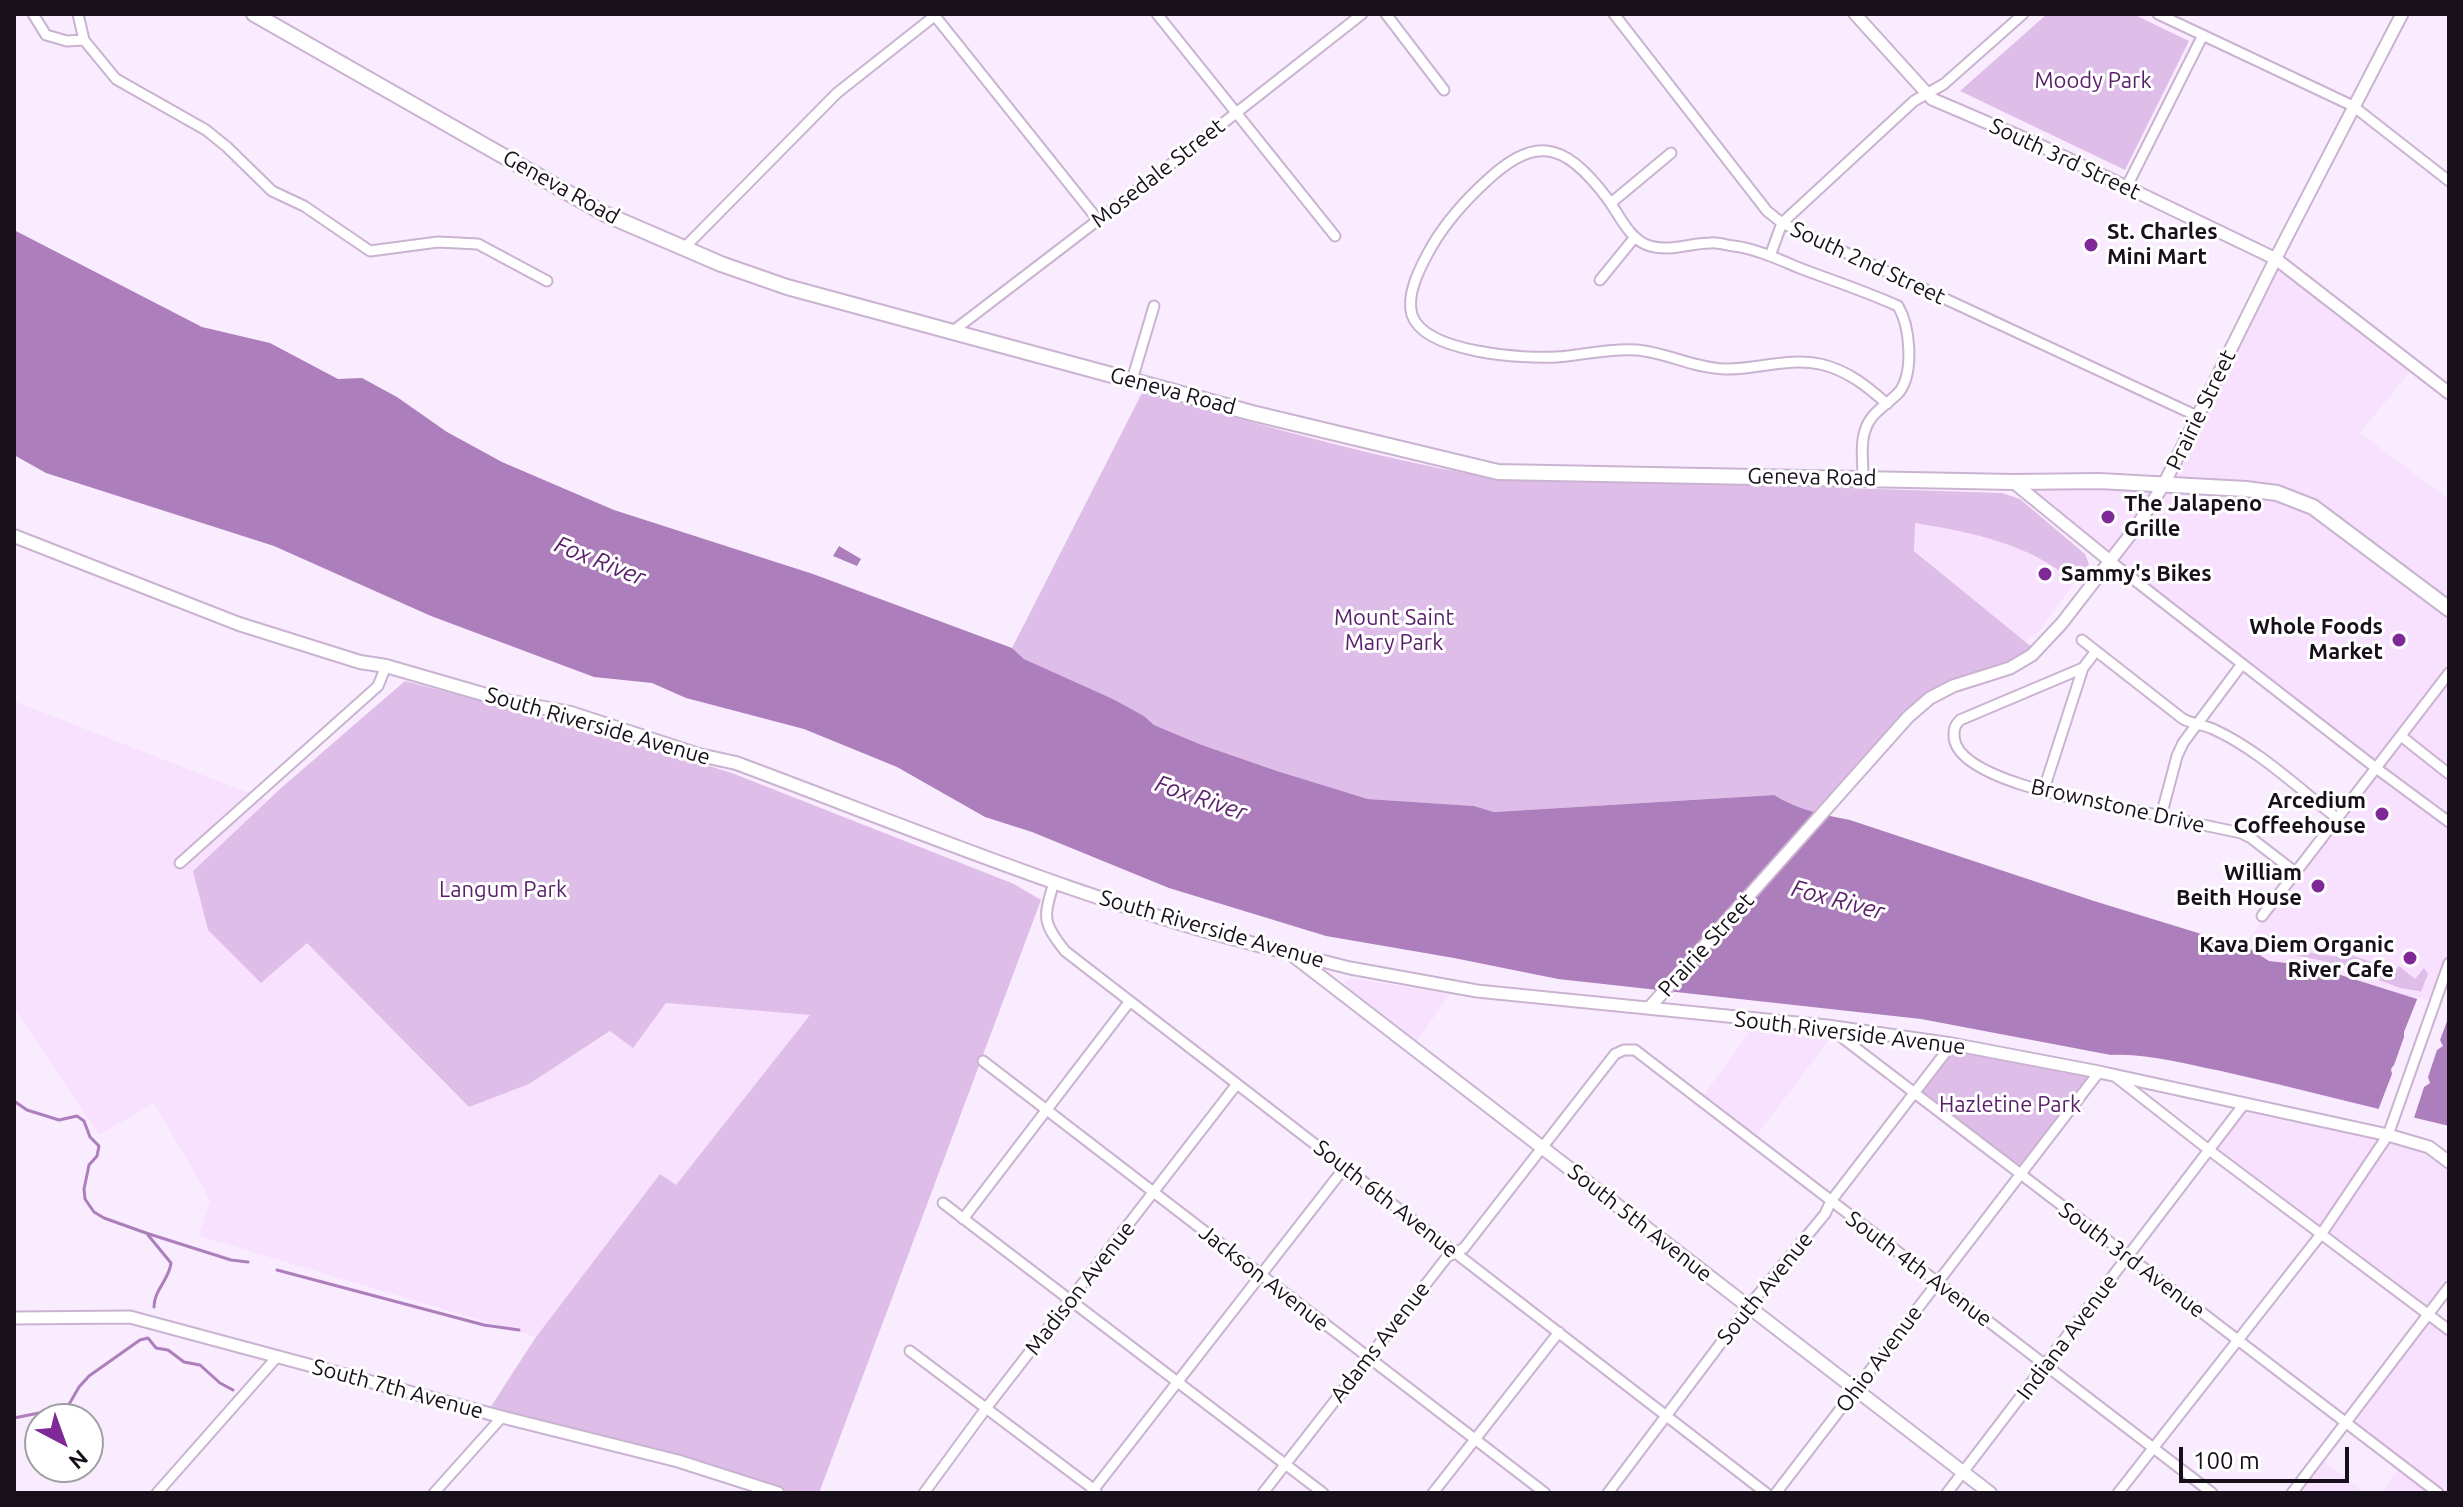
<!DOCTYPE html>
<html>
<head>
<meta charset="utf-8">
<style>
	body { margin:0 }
	#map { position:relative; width:2463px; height:1507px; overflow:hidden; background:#faecff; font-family:Ubuntu,sans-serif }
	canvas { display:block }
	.frame { position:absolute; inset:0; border:16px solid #170f19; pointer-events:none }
	.north { position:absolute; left:24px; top:1403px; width:80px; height:80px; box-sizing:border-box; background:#fff; border:2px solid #a29fa3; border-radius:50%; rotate:139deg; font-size:22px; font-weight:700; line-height:32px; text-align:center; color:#170f19 }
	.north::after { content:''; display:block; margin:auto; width:28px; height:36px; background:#7f2998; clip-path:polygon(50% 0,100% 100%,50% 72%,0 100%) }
	.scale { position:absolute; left:2179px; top:1447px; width:170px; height:36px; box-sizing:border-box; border:4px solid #170f19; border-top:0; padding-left:10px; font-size:24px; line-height:28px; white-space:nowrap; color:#170f19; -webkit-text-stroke:6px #fff; paint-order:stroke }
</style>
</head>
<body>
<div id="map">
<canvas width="2463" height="1507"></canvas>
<div class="frame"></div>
<div class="north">N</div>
<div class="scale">100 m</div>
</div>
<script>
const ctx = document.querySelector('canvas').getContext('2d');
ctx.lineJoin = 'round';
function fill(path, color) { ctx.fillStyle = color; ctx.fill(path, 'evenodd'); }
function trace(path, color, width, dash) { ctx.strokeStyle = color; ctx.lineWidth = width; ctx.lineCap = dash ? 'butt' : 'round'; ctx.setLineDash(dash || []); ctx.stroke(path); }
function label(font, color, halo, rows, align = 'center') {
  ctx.font = font + ' Ubuntu,sans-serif'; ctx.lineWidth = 6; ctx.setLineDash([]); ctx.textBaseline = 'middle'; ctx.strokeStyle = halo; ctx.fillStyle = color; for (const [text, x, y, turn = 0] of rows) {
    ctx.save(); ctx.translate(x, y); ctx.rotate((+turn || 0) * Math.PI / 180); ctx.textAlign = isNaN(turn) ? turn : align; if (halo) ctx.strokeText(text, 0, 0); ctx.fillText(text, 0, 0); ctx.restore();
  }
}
fill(new Path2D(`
	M2278,265l135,103 -53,65 89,67v104l-134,-100 -145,-23z
	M2020,484l139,3 -49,71z
	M2165,487l57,8 56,2 35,13 136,103v204l-335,-257z
	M1914,523l60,10 43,14 41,21 17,14 -35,48 -14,12 -112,-92z
	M14,701l253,99 -74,71 114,72 162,164 60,-23 82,-53 22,16 33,-44 145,12 -135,170 -16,-11 -124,163 -337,-101 11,-36 -56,-97 -55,32 -85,-127z
	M2376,772l73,54v127l-18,50 -119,-37 -43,-5 -25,-16z
	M1351,978l99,16 -33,47 -69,-53 -3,-7z
	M1755,1024l70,6 7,6 -78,103 -53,-40z
	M2245,1107l139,31 -63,92 -109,-80z
	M2388,1135l40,15 21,16v116l-21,28 -102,-77z
	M2429,1316l20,16v161h-8l-92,-71z
	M2321,1459l45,34h-72z
	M2401,1467l33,26h-54z`), '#f8e1ff');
fill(new Path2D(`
	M2047,14h86l56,27 -64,129 -165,-79z
	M1142,393c113,29 226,64 341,83l519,17 18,6 65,55 4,10 -14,18c-48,-39 -101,-49 -160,-59l-1,28 119,97 -27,17 -54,16 -136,133 -30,-11 -12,-8 -280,17 -20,-6 -106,-7 -91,-28 -75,-26 -48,-20 -10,-9 -31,-17 -89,-40 -12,-11z
	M405,681l164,43 163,49 282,111 27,16 -222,593h-41l-290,-82 48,-74 124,-163 16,11 134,-170 -144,-12 -33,45 -23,-17 -81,53 -60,23 -162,-164 -46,40 -53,-53 -15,-59 88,-83z
	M2270,934l-3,12 78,12 3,-4 47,16 4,-4 16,13 9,-11 4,6 -7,18c-7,-3 -14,-2 -21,-4 -9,-3 -17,-7 -27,-10l-1,-8c-13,-9 -23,-2 -37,-6 -23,-6 -46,-10 -69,-15l-5,-9z
	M1954,1046l139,29 -73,97 -102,-79z`), '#debde9');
fill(new Path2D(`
	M14,230l188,97 68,16 68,36 24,-1 35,19 50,35 55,30 112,48 199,64 199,74 12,11 89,40 31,17 10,9 48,20 75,26 91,28 106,7 20,6 280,-17c24,15 49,20 76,25l244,81 127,39 23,5 25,16 43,5 137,43v117c-76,-18 -152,-38 -228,-55 -36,-7 -74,-18 -110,-16l-190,-36 -363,-40 -104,-21 -128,-22 -157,-48 -137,-56 -47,-15 -88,-50 -93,-38 -118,-31 -34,-15 -58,-6 -163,-61 -157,-70 -228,-73 -32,-18z
	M839,546l22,13 -4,7 -24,-10z`), '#ad7ebc');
fill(new Path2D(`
	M2418,997l31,10v9l-9,24 3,6 -6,4 -9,27 2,6 -6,4 -11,34 -36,-8 15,-39 -1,-5 3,-4 10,-28v-5z`), '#faecff');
trace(new Path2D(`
	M14,1101l13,9 32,10 18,-4 7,5 6,16 9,9 -2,10 -8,9 -5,24 1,10 9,13 10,6 42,15 85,27 17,2
	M148,1235l23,28c-2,17 -17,27 -17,44
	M277,1270l207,55 35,5
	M14,1418l35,-7 15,2 15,-26 10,-11 51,-36 8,-2 8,10 12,2 16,12 16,3 20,18 13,7`), '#ad7ebc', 3);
const minor = new Path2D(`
	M33,14l13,21 21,6 17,-1
	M78,14l6,26 32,39 90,51 21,17 45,44 32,15 66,45 68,-9 40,2 69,37
	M1157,14l178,222
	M1386,14l58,76
	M1614,14l153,197 15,12 415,193
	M2158,14l195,92 96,75
	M935,16l163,204
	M2126,188l77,-153
	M1611,203l60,-50
	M684,248l153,-155 100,-79
	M1770,256l12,-33 132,-122 30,-17 79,-70
	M1600,280l35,-43
	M953,331l213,-163 196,-154
	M1132,380l22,-74
	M1863,478c0,-16 -3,-36 3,-50 5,-16 24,-25 34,-37 14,-20 10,-65 -2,-85 -31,-14 -64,-25 -96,-37 -22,-9 -45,-20 -68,-23 -8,-1 -17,-4 -24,-3 -21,0 -39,9 -60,3 -21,-6 -31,-32 -43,-48 -45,-59 -74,-63 -127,-11 -21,20 -38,40 -52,66 -9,17 -22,42 -16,62 13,38 112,44 145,42 26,-2 53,-9 79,-7 30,2 57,18 88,19 32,1 64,-12 96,-5 27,6 47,22 67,40
	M2110,561l266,207 73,54
	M2082,640l101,79c10,5 21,6 30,10 46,21 85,59 124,89
	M2083,668l-123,52c-5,5 -6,8 -6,16 1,45 143,67 179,74 36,8 72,15 108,23l10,5 44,34
	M2401,736l48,38
	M2043,792l40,-124 13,-17
	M2161,816l16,-60 6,-13 59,-79
	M180,863l198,-177 8,-20
	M1054,882c-10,35 -13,39 11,69l701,542
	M2262,916l187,-243
	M1827,1026l611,467
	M983,1061l562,432
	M2117,1078l92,72 240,180
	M943,1203l380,290
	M963,1219l167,-218
	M910,1351l186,140
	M157,1493l120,-136
	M434,1493l68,-76
	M924,1493l63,-86 250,-323
	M1091,1493l254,-326
	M1263,1493l184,-236 17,-9 151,-194 9,-4h11l577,443
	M1433,1493l126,-161
	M1608,1493l140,-186 77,-93 6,-13 121,-157
	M1776,1493l323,-421
	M1947,1493l297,-389
	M2118,1493l204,-260 66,-98 61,-172
	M2292,1493l157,-206`);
const tertiary = new Path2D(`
	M1855,14l77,85 105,45 239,115 173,134
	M2013,482l97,79
	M1291,953l59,15 127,23 350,35 125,18 147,28 289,63 41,12 20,15
	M1649,1008l259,-291 22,-19 23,-12 57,-18 22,-13 30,-32 75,-97 27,-42 117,-236 121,-234
	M14,1318l116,-1 372,100 176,44 100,32`);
const secondary = new Path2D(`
	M14,536l225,88 121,38 26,4 121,35 64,12 128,42 37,8c183,68 364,145 554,190l700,540`);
const primary = new Path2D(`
	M254,14l351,200 116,50 66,23 465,126 246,59 515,10 86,-1 147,8 31,4 36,14 136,102`);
trace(minor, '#cab3d1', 13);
trace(tertiary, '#cab3d1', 15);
trace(secondary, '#cab3d1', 16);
trace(primary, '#cab3d1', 18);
trace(minor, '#fff', 9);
trace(tertiary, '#fff', 11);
trace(secondary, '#fff', 12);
trace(primary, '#fff', 14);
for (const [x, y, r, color] of [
	[2091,245,8,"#7f2998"],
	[2108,517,8,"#7f2998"],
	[2045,574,8,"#7f2998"],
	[2399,640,8,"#7f2998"],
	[2382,814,8,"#7f2998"],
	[2318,886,8,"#7f2998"],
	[2410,958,8,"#7f2998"]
]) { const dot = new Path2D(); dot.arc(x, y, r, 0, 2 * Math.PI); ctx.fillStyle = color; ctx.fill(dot); trace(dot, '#fff', 3); }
label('22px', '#591e6a', '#fff', [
	["Moody Park",2093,81],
	["Mount Saint",1394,618],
	["Mary Park",1394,643],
	["Langum Park",503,890],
	["Hazletine Park",2010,1105]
]);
label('22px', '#170f19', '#fff', [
	["South 3rd Street",2065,159,25],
	["Mosedale Street",1158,173,-38],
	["Geneva Road",561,187,29],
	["South 2nd Street",1868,263,25],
	["Geneva Road",1173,391,15],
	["Prairie Street",2201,410,-64],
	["Geneva Road",1812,477,1],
	["South Riverside Avenue",598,726,16],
	["Brownstone Drive",2118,806,13],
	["South Riverside Avenue",1212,929,16],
	["Prairie Street",1706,945,-48],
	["South Riverside Avenue",1850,1033,7],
	["South 6th Avenue",1386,1199,38],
	["South 5th Avenue",1640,1223,38],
	["South 3rd Avenue",2132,1260,37],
	["South 4th Avenue",1919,1269,37],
	["Jackson Avenue",1264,1278,38],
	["Madison Avenue",1080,1288,-52],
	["South Avenue",1765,1288,-51],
	["Indiana Avenue",2067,1337,-53],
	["Adams Avenue",1380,1342,-52],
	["Ohio Avenue",1879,1359,-53],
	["South 7th Avenue",398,1389,15]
]);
label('bold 22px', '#170f19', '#fff', [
	["St. Charles",2107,232,"left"],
	["Mini Mart",2107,257,"left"],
	["The Jalapeno",2124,504,"left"],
	["Grille",2124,529,"left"],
	["Sammy's Bikes",2061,574,"left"],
	["Whole Foods",2383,627],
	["Market",2383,652],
	["Arcedium",2366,801],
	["Coffeehouse",2366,826],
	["William",2302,873],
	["Beith House",2302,898],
	["Kava Diem Organic",2394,945],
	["River Cafe",2394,970]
], 'right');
label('italic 24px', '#5c216d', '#fff', [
	["Fox River",600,561,22],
	["Fox River",1201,798,19],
	["Fox River",1838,900,15]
]);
</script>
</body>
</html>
